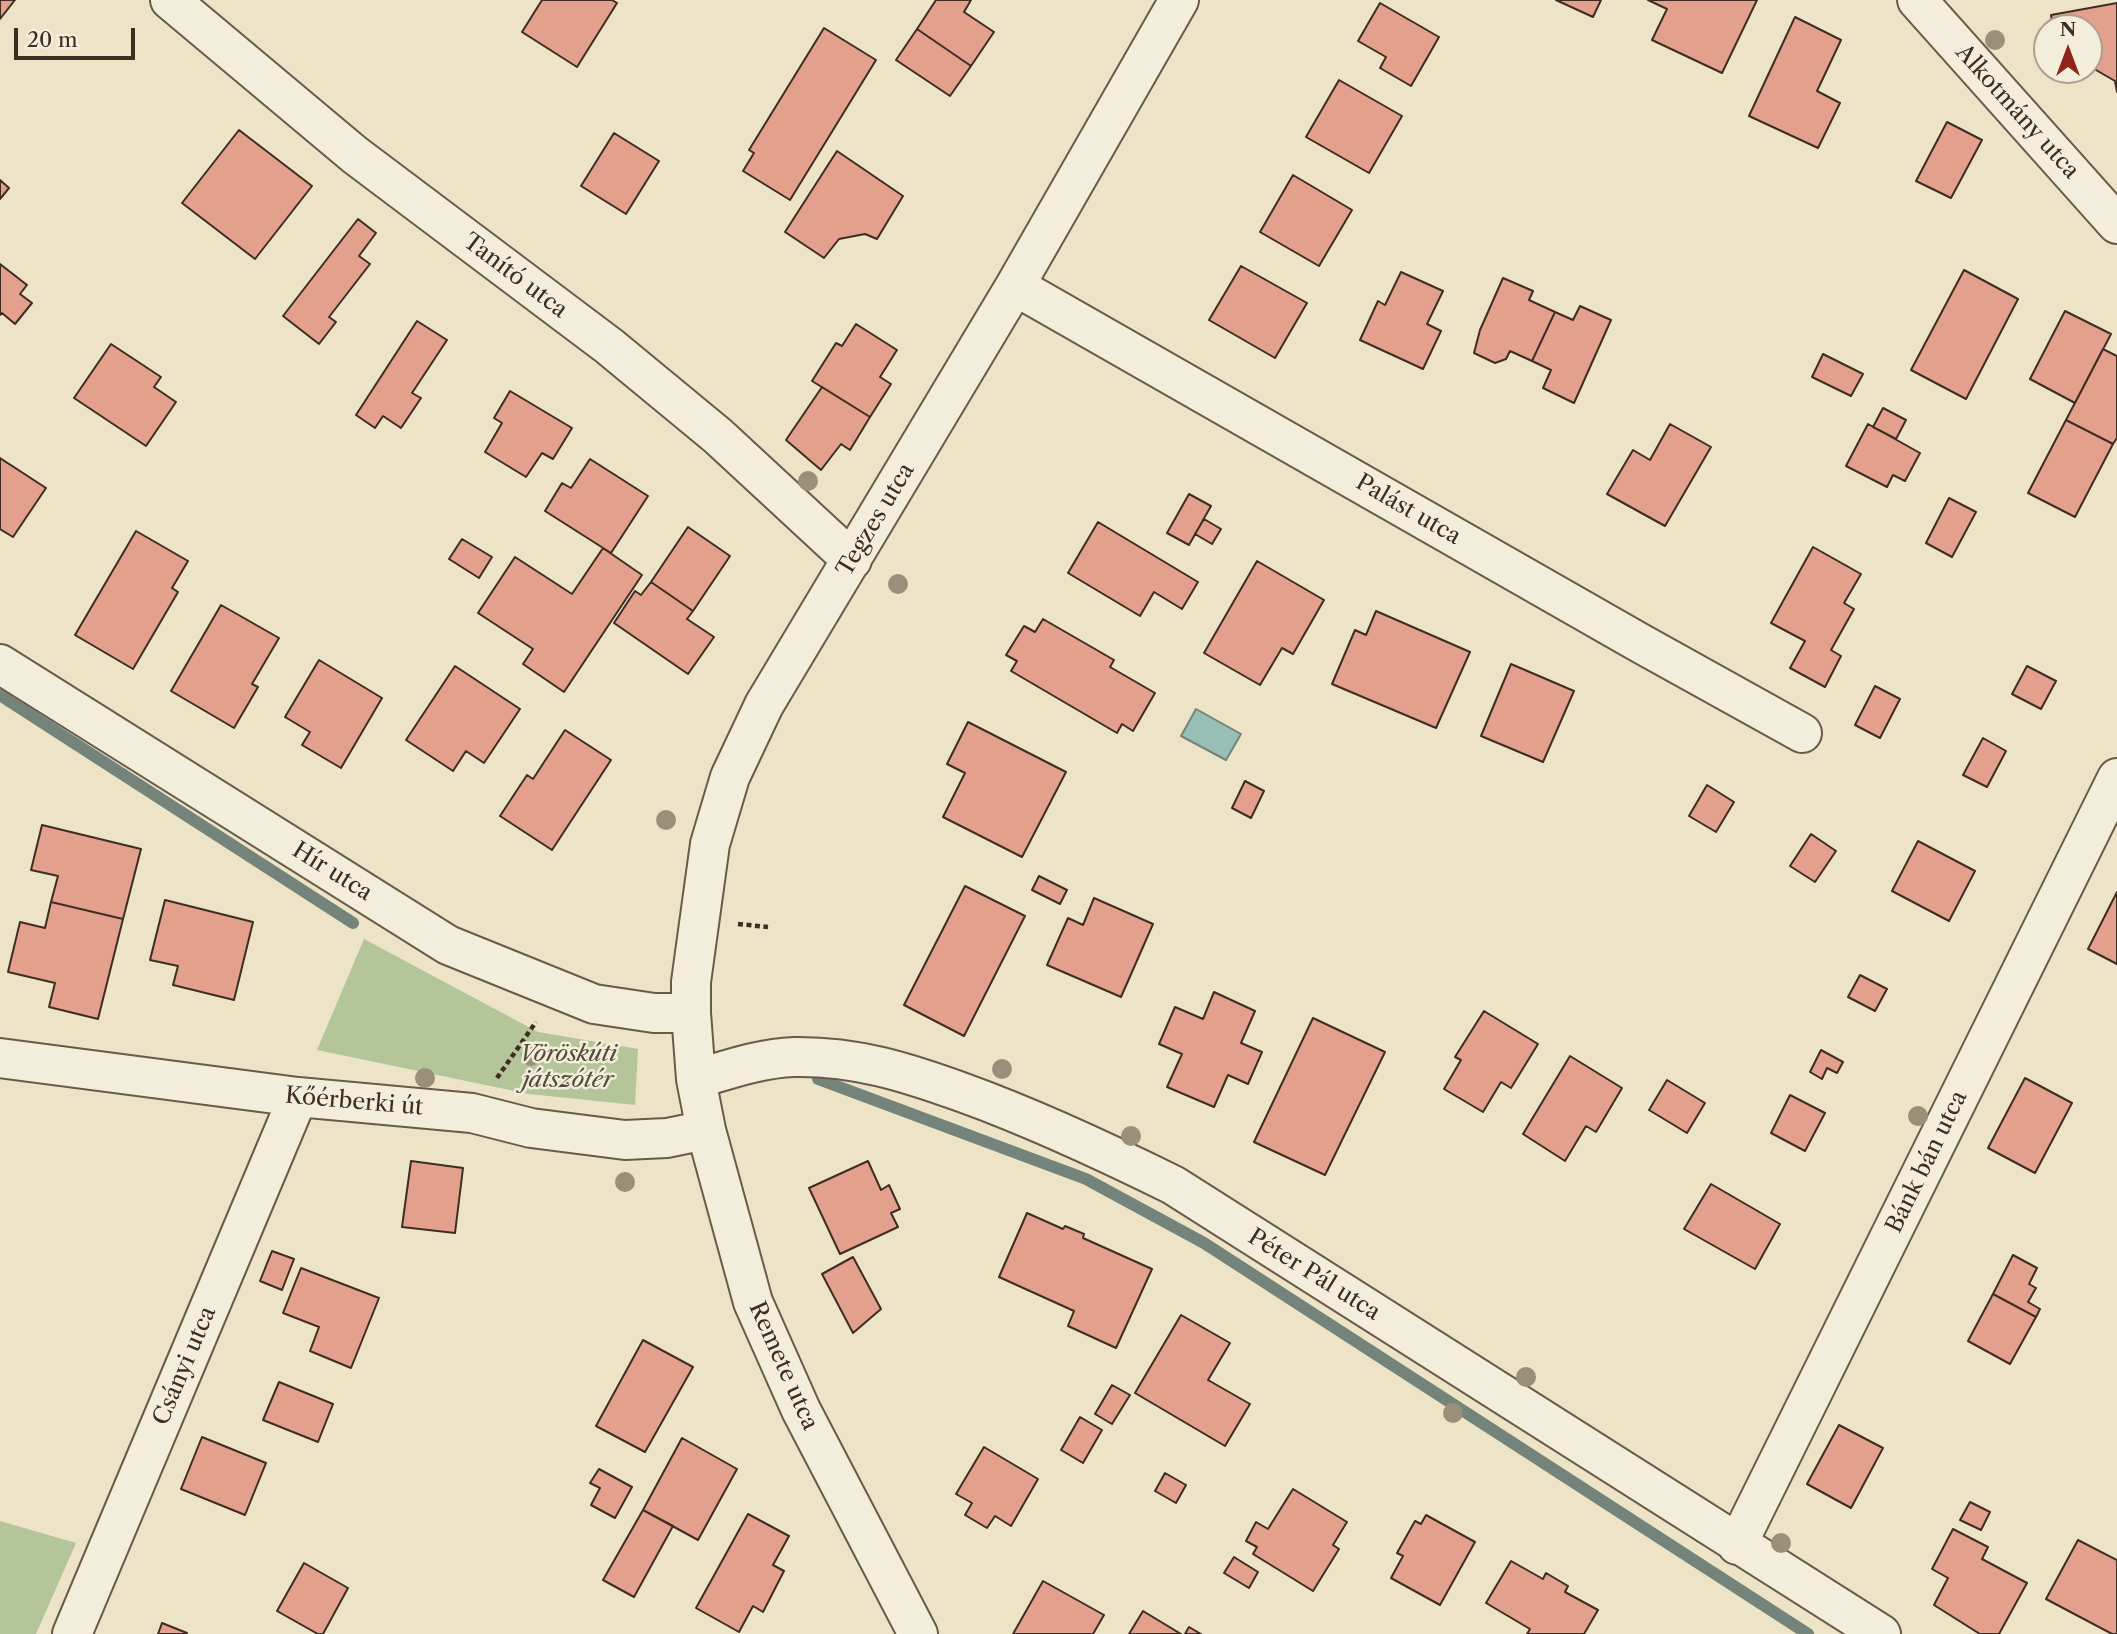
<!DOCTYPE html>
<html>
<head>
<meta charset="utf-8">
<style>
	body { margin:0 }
	#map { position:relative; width:2117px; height:1634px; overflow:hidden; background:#ede3c7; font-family:"Libre Caslon Text",serif }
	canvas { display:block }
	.north { position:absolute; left:2033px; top:14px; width:70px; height:70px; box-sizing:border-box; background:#f3eddb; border:2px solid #aba091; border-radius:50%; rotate:0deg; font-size:19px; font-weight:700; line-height:28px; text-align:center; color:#3f2d22 }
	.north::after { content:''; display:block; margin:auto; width:24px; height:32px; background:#8f2418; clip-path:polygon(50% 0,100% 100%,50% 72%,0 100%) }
	.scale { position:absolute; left:14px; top:28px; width:121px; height:32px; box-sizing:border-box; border:4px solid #3f2d22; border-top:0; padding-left:9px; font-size:21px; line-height:24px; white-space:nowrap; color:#3f2d22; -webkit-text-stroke:5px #f3eddb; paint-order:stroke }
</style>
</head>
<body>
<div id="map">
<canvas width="2117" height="1634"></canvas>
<div class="north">N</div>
<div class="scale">20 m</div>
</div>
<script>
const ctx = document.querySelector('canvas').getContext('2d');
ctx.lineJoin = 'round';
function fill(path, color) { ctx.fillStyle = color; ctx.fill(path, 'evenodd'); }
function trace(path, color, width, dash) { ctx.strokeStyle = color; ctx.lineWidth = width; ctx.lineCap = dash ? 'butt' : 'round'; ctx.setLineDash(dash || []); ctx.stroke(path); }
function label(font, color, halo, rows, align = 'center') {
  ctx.font = font + ' "Libre Caslon Text",serif'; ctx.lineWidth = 5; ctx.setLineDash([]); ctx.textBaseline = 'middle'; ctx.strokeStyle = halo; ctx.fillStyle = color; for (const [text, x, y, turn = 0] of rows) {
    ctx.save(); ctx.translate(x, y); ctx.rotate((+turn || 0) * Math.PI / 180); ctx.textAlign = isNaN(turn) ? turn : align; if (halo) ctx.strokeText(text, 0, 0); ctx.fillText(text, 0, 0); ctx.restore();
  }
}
fill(new Path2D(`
	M364,939l174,93 100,17 -3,56 -106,-11 -212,-44z
	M0,1521l76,22 -40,91h-36z`), '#b3c599');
const water = new Path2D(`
	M1196,709l45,25 -15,26 -45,-24z`);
fill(water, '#99beb5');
trace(water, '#75847a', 2);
trace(new Path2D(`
	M0,695l353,228
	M818,1079l268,100 118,64 604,391`), '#75847a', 12);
const building = new Path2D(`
	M0,0h15l-15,19z
	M542,0h70l5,3 -40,64 -55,-35z
	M936,0h35l-7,12 30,20 -23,34 -54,-37z
	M1556,0h45l-8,17z
	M1648,0h109l-35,73 -70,-33 15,-31z
	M1380,3l59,34 -28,49 -31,-18 6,-11 -28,-16z
	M2117,3v89l-2,-11 -26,-15v-38h-36l-2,-13z
	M1795,17l46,23 -24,51 23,12 -22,45 -69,-32z
	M824,28l52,32 -86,140 -47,-29 11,-18 -5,-3z
	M917,29l54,37 -21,30 -54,-36z
	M1339,80l63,36 -33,57 -63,-36z
	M1947,122l35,18 -31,58 -35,-17z
	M239,130l73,56 -57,73 -73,-56z
	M614,133l45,28 -33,53 -45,-28z
	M837,151l66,45 -26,43 -12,-5 -26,5 -15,19 -39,-26z
	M1293,175l59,35 -33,56 -59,-34z
	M0,180l9,8 -9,11z
	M358,219l18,14 -17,23 11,8 -41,53 7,5 -17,22 -36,-28z
	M0,264l27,21 -7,9 12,9 -17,21 -13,-11 -2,2z
	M1241,266l66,37 -32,55 -66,-38z
	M1964,270l54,29 -52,100 -55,-29z
	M1401,272l42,19 -16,33 14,7 -18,38 -63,-29 18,-39 7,4z
	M1503,278l30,13 -4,9 26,12 -23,49 -22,-10 -4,8 -11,4 -21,-10 6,-23z
	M1580,306l31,14 -37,83 -31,-15 8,-18 -19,-9 23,-49 18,8z
	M2065,311l46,23 -36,69 -45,-24z
	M417,321l30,19 -35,53 9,5 -20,30 -18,-12 -8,12 -19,-13z
	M856,324l41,26 -17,27 11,7 -21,33 -58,-36 24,-38 6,3z
	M111,344l50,33 -7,10 22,15 -30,44 -72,-48z
	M2103,349l14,7v82l-4,6 -47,-24z
	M1823,354l40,20 -12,22 -39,-19z
	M822,387l48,30 -20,33 -9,-6 -20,26 -35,-30z
	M510,391l62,37 -19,31 -11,-6 -16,24 -41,-25 17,-29 -8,-5z
	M1883,408l23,12 -10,19 -23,-12z
	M2066,420l47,24 -38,73 -47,-24z
	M1670,424l41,23 -46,79 -58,-32 26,-44 17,10z
	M1868,424l52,29 -15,28 -12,-6 -6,12 -41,-21z
	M0,458l46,30 -33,49 -13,-8z
	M590,459l58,37 -37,57 -66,-42 17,-28 9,5z
	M1189,494l22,12 -22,39 -22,-12z
	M1949,498l27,14 -24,45 -26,-14z
	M1204,519l17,10 -9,15 -17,-10z
	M1098,522l100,60 -16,27 -28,-17 -14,24 -72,-43z
	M688,527l42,29 -37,55 -42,-29z
	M136,531l52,30 -16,27 6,4 -45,77 -58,-34z
	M462,539l30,18 -13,21 -30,-19z
	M1813,547l48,27 -17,29 10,6 -23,41 10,6 -16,31 -35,-19 15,-27 -34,-18z
	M603,548l39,27 -78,117 -41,-28 10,-15 -55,-36 37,-56 57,37z
	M1257,561l67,39 -31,54 -11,-6 -22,37 -56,-32z
	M651,582l42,29 -6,8 27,18 -26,37 -74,-51 21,-32 6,4z
	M221,605l58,33 -27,46 6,3 -24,41 -63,-37z
	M1376,611l94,41 -34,76 -104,-44 23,-54 11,5z
	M1043,619l71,41 -4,7 45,26 -22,38 -11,-7 -5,9 -106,-62 6,-10 -11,-6 18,-29 11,6z
	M319,660l63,38 -41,70 -39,-23 8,-13 -25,-15z
	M1511,664l63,27 -31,71 -62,-26z
	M455,666l65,43 -36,54 -18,-12 -13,20 -47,-31z
	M2027,666l29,15 -15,28 -29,-15z
	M1875,686l25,13 -20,39 -25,-13z
	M968,722l98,50 -44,85 -79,-40 22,-44 -18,-9z
	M565,730l46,30 -59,90 -52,-34 27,-41 6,4z
	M1983,738l23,13 -19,36 -24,-12z
	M1245,781l19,10 -13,27 -19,-10z
	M1707,785l27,17 -18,30 -27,-16z
	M42,825l99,24 -18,70 -72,-17 7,-26 -27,-6z
	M1811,834l25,17 -21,31 -25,-16z
	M1918,841l57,30 -26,50 -57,-30z
	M1039,876l28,14 -7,14 -28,-14z
	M965,886l60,30 -61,120 -60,-31z
	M2117,892v72l-29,-15z
	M1094,898l59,26 -32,73 -74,-32 21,-47 15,7z
	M165,900l88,22 -19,78 -61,-15 5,-19 -28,-6z
	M51,902l72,17 -25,100 -49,-12 6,-24 -47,-11 12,-50 25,6z
	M1860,975l27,14 -12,22 -27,-14z
	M1214,992l41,19 -14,32 21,9 -14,32 -20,-9 -14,32 -47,-20 15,-33 -23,-10 16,-37 28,12z
	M1484,1011l54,33 -27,44 -10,-6 -18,30 -39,-23 17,-29 -6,-3z
	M1313,1018l72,34 -60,123 -71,-33z
	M1821,1050l22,12 -6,11 -10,-5 -5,11 -12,-7z
	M1570,1056l52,32 -26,44 -10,-6 -21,35 -42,-27z
	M2025,1078l47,25 -37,70 -47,-25z
	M1667,1080l38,23 -18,30 -38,-23z
	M1790,1095l35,18 -20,38 -34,-18z
	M411,1161l52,7 -8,65 -53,-6z
	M868,1161l13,29 8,-5 11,24 -9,4 7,14 -58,27 -31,-66z
	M1711,1184l69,40 -25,45 -71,-40z
	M1027,1213l36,16 2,-3 19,8 -1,4 69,31 -36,79 -48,-22 6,-15 -75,-34z
	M272,1251l22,8 -12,31 -22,-9z
	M2013,1255l24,13 -8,16 7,4 -8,14 12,7 -4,8 -43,-23z
	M853,1257l28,52 -28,24 -31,-59z
	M301,1268l78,30 -28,70 -41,-17 9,-24 -36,-14z
	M1993,1294l43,23 -26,47 -42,-23z
	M1181,1315l49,28 -22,37 42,24 -25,42 -90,-53z
	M643,1340l50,27 -48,85 -49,-26z
	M279,1382l54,22 -15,38 -55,-22z
	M1112,1385l18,10 -18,29 -17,-10z
	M1080,1417l22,13 -19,33 -22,-13z
	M1839,1425l44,23 -32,60 -44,-24z
	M202,1437l64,26 -21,52 -64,-26z
	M682,1438l55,31 -39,71 -55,-30z
	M984,1447l54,32 -27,47 -16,-10 -8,12 -22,-13 7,-12 -16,-9z
	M599,1469l33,18 -17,31 -24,-13 9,-17 -10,-5z
	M1165,1473l21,12 -10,18 -21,-12z
	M1293,1489l54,33 -14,23 6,4 -26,42 -60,-37 4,-7 -11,-6 10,-19 12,7z
	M1970,1502l20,10 -9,18 -21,-10z
	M643,1510l30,16 -39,71 -31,-17z
	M748,1514l41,22 -16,29 11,6 -21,41 -10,-6 -14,26 -43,-24z
	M1426,1515l49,27 -35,63 -49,-27 12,-22 -6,-3 18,-32 6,3z
	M1953,1529l35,18 -6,12 45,24 -28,51h-19l-46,-29 14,-27 -16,-9z
	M2078,1540l39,20v74h-5l-66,-35z
	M1234,1557l24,15 -9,16 -25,-15z
	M1511,1561l32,18 3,-6 22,13 -3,6 33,18 -14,24h-57l3,-5 -44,-26z
	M304,1563l44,25 -25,46h-5l-41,-23z
	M1043,1581l61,34 -11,19h-80z
	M1143,1611l38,23h-52z
	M162,1623l25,10 -1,1h-28z
	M1189,1627l12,7h-16z`);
fill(building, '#e3a08c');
trace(building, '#3f2d22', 2);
const minor = new Path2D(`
	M170,0l185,155 254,191 109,90 134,124
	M1917,0l200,224
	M1015,286l625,357 162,90
	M0,664l448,281 146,59 60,9h37
	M0,1058l298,39 174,16 59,15 94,12 42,-2 39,-8
	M696,1079c31,-9 65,-21 98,-22 62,-1 112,15 170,36 72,26 140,58 209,92l708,449
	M1737,1545l380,-767
	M72,1634l226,-537
	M918,1634l-117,-224 -48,-108 -47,-172 -10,-51 -5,-66v-31l19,-138 20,-67 34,-72 251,-419 164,-286`);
trace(minor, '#6a5a4b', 42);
trace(new Path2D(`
	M738,924l30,3
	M497,1078l39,-56`), '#3f2d22', 4.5, [5, 3.5]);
trace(minor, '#f3eddb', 38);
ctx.fillStyle = '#9a8f79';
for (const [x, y] of [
	[1995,40],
	[808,481],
	[898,584],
	[666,820],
	[531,1056],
	[1002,1069],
	[425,1078],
	[1918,1116],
	[1131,1136],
	[625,1182],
	[1526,1377],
	[1453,1413],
	[1781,1543]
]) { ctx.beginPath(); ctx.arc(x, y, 10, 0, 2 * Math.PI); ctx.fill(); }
label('23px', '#3f2d22', '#f3eddb', [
	["Alkotmány utca",2017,112,48],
	["Tanító utca",515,276,37],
	["Palást utca",1408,510,30],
	["Tegzes utca",876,520,-59],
	["Hír utca",332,872,32],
	["Kőérberki út",354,1102,5],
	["Bánk bán utca",1927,1162,-64],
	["Péter Pál utca",1314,1275,32],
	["Csányi utca",185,1366,-67],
	["Remete utca",783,1366,66]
]);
label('italic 23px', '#564b3a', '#f3eddb', [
	["Vöröskúti",568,1054],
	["játszótér",568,1080]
]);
</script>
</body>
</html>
